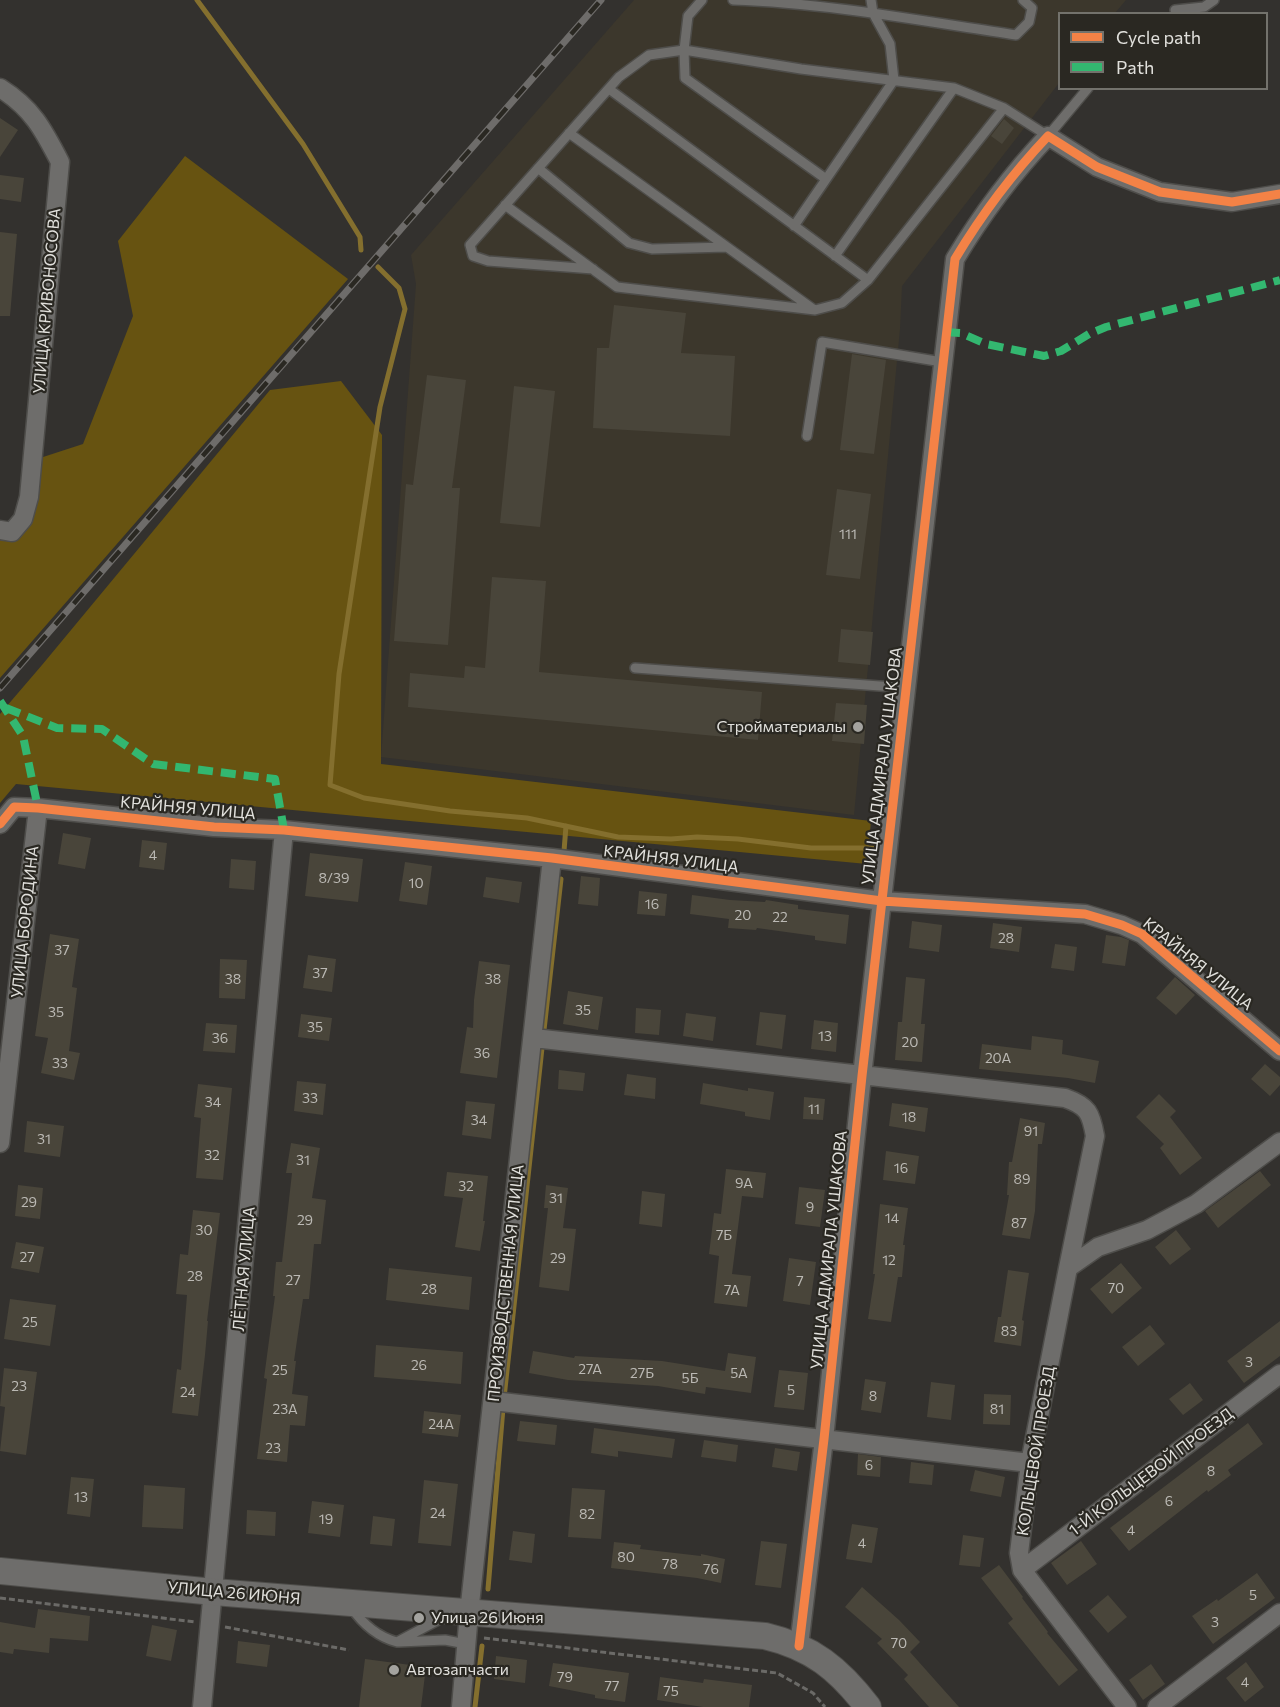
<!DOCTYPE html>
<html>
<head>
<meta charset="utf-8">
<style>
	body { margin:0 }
	#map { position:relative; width:1280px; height:1707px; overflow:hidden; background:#33312e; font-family:Commissioner,sans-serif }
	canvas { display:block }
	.legend { position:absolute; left:1058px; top:12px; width:210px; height:78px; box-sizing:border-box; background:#2a2822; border:2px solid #73726c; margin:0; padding:8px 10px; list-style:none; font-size:18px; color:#e1e0dc }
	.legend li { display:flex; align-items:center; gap:12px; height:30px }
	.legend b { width:30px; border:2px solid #73726c }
</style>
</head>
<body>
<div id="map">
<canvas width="1280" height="1707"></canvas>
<ul class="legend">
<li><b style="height:8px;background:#f48246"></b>Cycle path</li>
<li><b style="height:8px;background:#33b770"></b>Path</li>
</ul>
</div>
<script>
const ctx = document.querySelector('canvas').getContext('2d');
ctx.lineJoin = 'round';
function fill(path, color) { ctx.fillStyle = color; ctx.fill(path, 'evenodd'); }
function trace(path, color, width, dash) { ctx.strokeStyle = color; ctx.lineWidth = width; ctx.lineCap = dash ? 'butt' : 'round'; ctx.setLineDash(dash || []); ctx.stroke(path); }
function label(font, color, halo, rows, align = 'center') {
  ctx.font = font + ' Commissioner,sans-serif'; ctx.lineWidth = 4.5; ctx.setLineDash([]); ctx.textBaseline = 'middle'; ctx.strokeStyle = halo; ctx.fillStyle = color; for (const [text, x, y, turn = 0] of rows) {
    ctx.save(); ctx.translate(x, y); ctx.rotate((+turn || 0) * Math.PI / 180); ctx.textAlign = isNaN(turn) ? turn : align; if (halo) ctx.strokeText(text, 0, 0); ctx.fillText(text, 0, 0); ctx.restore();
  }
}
fill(new Path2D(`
	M634,0h492l-11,13 -55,1 -1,69 -157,203 -2,43 -46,486 -473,-58 35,-473 -5,-29z`), '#3c372c');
fill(new Path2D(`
	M185,156l163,123 -348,399v-140l15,2 15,-15 10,-67 43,-14 50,-128 -15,-75z
	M341,381l41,54 -1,329 490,57 -4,43 -851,-80 -16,19v-89l42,-49 228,-275z`), '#675311');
trace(new Path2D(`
	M197,0l106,144 57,93 1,13
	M378,267l21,21 6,21 -25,98 -41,267 -9,111 34,13 86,13 77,7 91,19 53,2 26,-2 41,2 73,9h64
	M564,851l2,-25
	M544,1030l17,-151
	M504,1398l38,-350
	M488,1589l15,-181
	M475,1707l7,-61`), '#846f2e', 5);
fill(new Path2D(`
	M0,118l18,12 -18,27z
	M1004,119l10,9 -12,16 -11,-8z
	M0,175l24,3 -3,24 -21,-3z
	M0,232l17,2 -7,82h-10z
	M614,305l72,8 -5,40 54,3 -5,80 -137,-8 4,-80h12z
	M852,354l34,6 -12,94 -34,-4z
	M427,375l39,5 -14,108h8l-12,157 -54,-4 12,-157 7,1z
	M514,386l41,5 -15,136 -40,-4z
	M837,489l34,5 -11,85 -34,-4z
	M492,577l54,4 -7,91 223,20 -4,48 -350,-33 2,-34 54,5 1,-12 20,2z
	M841,629l32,3 -3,33 -32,-3z
	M836,703l31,2 -3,39 -32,-3z
	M63,833l28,5 -6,31 -27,-5z
	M142,840l25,3 -3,27 -25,-3z
	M310,853l53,6 -5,43 -53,-6z
	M231,859l25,2 -2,29 -25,-2z
	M405,862l27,4 -5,39 -28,-4z
	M581,876l19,2 -2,28 -20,-2z
	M486,877l36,5 -3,21 -36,-6z
	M639,891l28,3 -2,22 -28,-2z
	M692,895l38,5 35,2 1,-2 32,5v4l51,6 -3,29 -31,-4v-4l-58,-8 -1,2 -28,-2 1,-9 -39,-5z
	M912,921l30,4 -3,27 -30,-4z
	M993,923l29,4 -3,25 -29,-4z
	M50,934l29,5 -7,48 5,1 -8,63 11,2 -6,27 -33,-7 7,-35 -13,-2z
	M1106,935l15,2 8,3 -4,26 -23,-3z
	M1055,944l22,3 -3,24 -23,-3z
	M308,955l28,4 -4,33 -29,-4z
	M220,959l27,1 -2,39 -26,-1z
	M479,961l31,4 -13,113 -37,-5 7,-46 6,1 1,-28z
	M906,977l19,2 -4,45h4l-3,38 -27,-2 3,-38h4z
	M1175,977l20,18 -19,20 -20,-17z
	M568,991l35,6 -5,33 -35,-6z
	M636,1008l25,2 -2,25 -24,-2z
	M760,1012l26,3 -4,34 -26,-4z
	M686,1013l30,4 -3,24 -30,-5z
	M301,1014l31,4 -3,23 -31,-4z
	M814,1020l24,3 -2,29 -25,-3z
	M206,1023l31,2 -2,28 -32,-2z
	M1032,1036l31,4 -1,14 37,7 -4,22 -27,-5 -89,-9 3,-25 49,6z
	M1265,1064l15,13v8l-10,11 -19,-17z
	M559,1070l26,3 -2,18 -25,-2z
	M627,1074l29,4 -1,21 -31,-4z
	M297,1081l29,3 -3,31 -29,-4z
	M703,1083l45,8v-3l26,4 -4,28 -25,-4v-4l-45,-8z
	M198,1084l34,4 -9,92 -27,-2 5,-60 -7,-1z
	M1159,1094l17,17 -6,6 32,41 -22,17 -20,-27 4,-4 -28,-27z
	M804,1097l21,2 -2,21 -20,-1z
	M466,1101l29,3 -4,35 -29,-4z
	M892,1103l36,5 -3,24 -36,-6z
	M1020,1118l25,5 -3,21h-4l-3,67 -5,28 -28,-4 7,-40h-2l2,-33h3z
	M27,1121l37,5 -4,31 -36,-5z
	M291,1143l29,5 -8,50 14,2 -5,44h-7l-5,55h-6l-9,62h2l-4,33 16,2 -3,30 -15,-1 -3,37 -30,-3 10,-80 -3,-1 11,-82h-2l3,-34h6l10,-89h-6z
	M886,1151l33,5 -4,28 -32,-4z
	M726,1169l40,4 -3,25 -21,-2 -10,78 19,2 -4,31 -33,-4 5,-47 -10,-2 5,-41 7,1z
	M1260,1171l11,14 -53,43 -13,-17z
	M447,1172l41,4 -5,45h2l-5,30 -25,-4 8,-49 -19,-2z
	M18,1185l25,3 -3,31 -25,-3z
	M546,1185l22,3 -5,40 13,1 -7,62 -30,-4 9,-79h-4z
	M799,1187l26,3 -5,37 -25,-3z
	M642,1191l23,3 -3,33 -23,-3z
	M880,1204l28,4 -5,37h2l-3,32h-4l-7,45 -23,-3 7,-45h-2z
	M193,1210l27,3 -13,108h1l-3,34 -7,61 -26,-3 5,-44 4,1 6,-75 -11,-1 4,-40 8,1z
	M1176,1230l15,19 -21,16 -15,-18z
	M16,1242l28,5 -5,26 -28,-5z
	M789,1258l27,4 -6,43 -27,-4z
	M1121,1263l21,25 -30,26 -22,-25z
	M389,1268l83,9 -3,33 -83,-10z
	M1008,1270l21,3 -7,47 2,1 -3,25 -27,-4 4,-25h3z
	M10,1299l46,6 -6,41 -46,-7z
	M1280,1321v35l-36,27 -17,-22z
	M1150,1325l15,19 -27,22 -16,-19z
	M376,1345l87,7 -2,32 -87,-7z
	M533,1351l41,7 1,-2 87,5 63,10 3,-18 28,4 -5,36 -45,-6 -1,7 -47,-8 -90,-6 -39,-7z
	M4,1368l33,4 -11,83 -26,-4 5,-44 -5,-1z
	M779,1370l29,3 -4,37 -30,-3z
	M865,1379l21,3 -5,31 -20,-3z
	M931,1382l24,3 -4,35 -24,-3z
	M1190,1383l13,17 -20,15 -14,-16z
	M984,1394l27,1 -1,30 -27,-1z
	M424,1411l37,4 -3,22 -36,-4z
	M520,1421l37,4 -2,20 -38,-4z
	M1248,1423l15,21 -35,26 3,5 -23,17 -1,-2 -78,61 -19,-23z
	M594,1428l81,11 -3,19 -54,-7v6l-27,-4z
	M704,1440l34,5 -2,17 -35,-5z
	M775,1448l25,4 -3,19 -25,-4z
	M858,1454l23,3 -1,20 -23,-2z
	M911,1462l23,3 -2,20 -23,-2z
	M975,1470l30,7 -4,20 -31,-6z
	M71,1477l23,2 -4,38 -23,-3z
	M424,1480l34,4 -7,62 -33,-3z
	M144,1485l41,3 -2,41 -41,-2z
	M572,1488l33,2 -4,49 -33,-2z
	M312,1501l32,4 -4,32 -32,-4z
	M247,1510l29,2 -1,24 -29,-2z
	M373,1516l22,3 -3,27 -22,-2z
	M852,1524l26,4 -6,35 -26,-4z
	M513,1531l22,3 -3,29 -23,-3z
	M963,1535l21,3 -4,29 -21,-2z
	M761,1541l26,3 -6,44 -26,-3z
	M1081,1541l16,23 -30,21 -16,-22z
	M614,1542l27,3 -1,4 61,7v-2l24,5 -4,24 -24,-5 -86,-10z
	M999,1565l24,32 -1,1 26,34 -1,1 31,37 -19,16 -51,-63 5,-4 -32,-41z
	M1257,1573l18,25 -62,46 -21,-28 25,-17 1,2z
	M862,1587l37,33 21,22 -10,10 49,55h-30l-25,-28 4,-4 -31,-32 5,-4 -37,-32z
	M1108,1595l19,22 -19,16 -19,-22z
	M38,1609l52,7 -2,25 -38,-3 -1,15 -35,-4 -1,5 -13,-2v-30l35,6z
	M152,1625l25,5 -6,31 -25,-5z
	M238,1641l32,4 -3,22 -31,-4z
	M496,1656l31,4 -2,23 -31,-4z
	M365,1659l61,8 -5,40h-62z
	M1246,1662l18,25 -19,15 -19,-24z
	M553,1663l76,10 -4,29 -30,-4v-3l-46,-9z
	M1151,1664l14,20 -22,16 -14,-20z
	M660,1677l43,6 1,-4 48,6 -3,22h-46l-46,-7z`), '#49453a');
const service = new Path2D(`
	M702,0l-14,16 -4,34 1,28 141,101
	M733,0c94,3 189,21 283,35l13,-13 3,-14 -9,-8
	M1175,10l29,-3 10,-7
	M609,89l259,191
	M569,133l244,176
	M538,168l91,75 23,6 75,-2
	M505,205l112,82 198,23 27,-7 26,-23 136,-172
	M794,226l100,-146 -4,-36 -17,-31 -2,-13
	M835,256l119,-168
	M593,269l-105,-8 -15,-5 -3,-11 149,-168 30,-22 35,-5 117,19 153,19 50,20 44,28 40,-48
	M807,436l15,-94 120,20
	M635,668l272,20
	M351,1607c11,16 27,30 46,35l47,-25
	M399,1642l46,-2 21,4`);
const minor = new Path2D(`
	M0,88c32,20 43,41 60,74l-31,335 -6,22 -11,13 -12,-2
	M0,824l14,-17 24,1 176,19 70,3 268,28 330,43 203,13 37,11 20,9 138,117
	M534,1038l531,60c23,8 26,15 30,38l-27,132
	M0,1143l38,-335
	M493,1401l537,62
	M1022,1570l258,-196
	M799,1646l25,-207 38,-363 93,-817c27,-45 57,-85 93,-123l49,31 63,25 72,10 48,-8
	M202,1707l82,-877
	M461,1707l8,-94 83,-755
	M1127,1707l-105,-137 -3,-17 11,-90 38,-195 30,-21 49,-17 49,-26 84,-62
	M1157,1707l123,-94`);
const secondary = new Path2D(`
	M0,1571l214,21 551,44c47,11 74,33 103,71`);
trace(service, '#4e4d4a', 12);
trace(minor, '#4e4d4a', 21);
trace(secondary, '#4e4d4a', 28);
trace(new Path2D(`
	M0,1598l195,24
	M225,1627l124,23
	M484,1638l293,35 36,20 12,14`), '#6b6a67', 3, [6, 3]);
trace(service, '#6e6d6b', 9);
trace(minor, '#6e6d6b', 18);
trace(secondary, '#6e6d6b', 26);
const rail = new Path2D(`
	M0,688l601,-688`);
trace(rail, '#6e6c6a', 7);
trace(rail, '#2a2822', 4.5, [14]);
trace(new Path2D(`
	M945,332l16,1 25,11 58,12 17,-5 28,-17 17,-7 174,-47
	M0,701l23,35 15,72
	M6,708l51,20 45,1 51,35 122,15 9,51`), '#33b770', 8, [15, 8]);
trace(new Path2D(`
	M0,824l14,-17 24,1 176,19 70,3 268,28 330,43 203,13 37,11 20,9 138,117
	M799,1646l25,-207 38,-363 93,-817c27,-45 57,-85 93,-123l49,31 63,25 72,10 48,-8`), '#f48246', 9);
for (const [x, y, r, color] of [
	[858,727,6,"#a4a39f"],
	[419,1618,6,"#a4a39f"],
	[394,1670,6,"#a4a39f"]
]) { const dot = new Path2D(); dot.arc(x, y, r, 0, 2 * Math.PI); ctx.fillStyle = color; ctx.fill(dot); trace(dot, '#2a2822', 2); }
label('14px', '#bbb9b4', null, [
	["111",848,534],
	["4",153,855],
	["8/39",334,878],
	["10",416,883],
	["16",652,904],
	["20",743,915],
	["22",780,917],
	["28",1006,938],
	["37",62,950],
	["37",320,973],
	["38",233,979],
	["38",493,979],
	["35",583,1010],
	["35",56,1012],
	["35",315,1027],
	["13",825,1036],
	["36",220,1038],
	["20",910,1042],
	["36",482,1053],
	["20А",998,1058],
	["33",60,1063],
	["33",310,1098],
	["34",213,1102],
	["11",814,1109],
	["18",909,1117],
	["34",479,1120],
	["91",1031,1131],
	["31",44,1139],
	["32",212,1155],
	["31",303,1160],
	["16",901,1168],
	["89",1022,1179],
	["9А",744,1183],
	["32",466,1186],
	["31",556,1198],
	["29",29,1202],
	["9",810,1207],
	["14",892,1218],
	["29",305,1220],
	["87",1019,1223],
	["30",204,1230],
	["7Б",724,1235],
	["27",27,1257],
	["29",558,1258],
	["12",889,1260],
	["28",195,1276],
	["27",293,1280],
	["7",800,1281],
	["70",1116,1288],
	["28",429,1289],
	["7А",732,1290],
	["25",30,1322],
	["83",1009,1331],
	["3",1249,1362],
	["26",419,1365],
	["27А",590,1369],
	["25",280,1370],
	["27Б",642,1373],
	["5А",739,1373],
	["5Б",690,1378],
	["23",19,1386],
	["5",791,1390],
	["24",188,1392],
	["8",873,1396],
	["23А",285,1409],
	["81",997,1409],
	["24А",441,1424],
	["23",273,1448],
	["6",869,1465],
	["8",1211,1471],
	["13",81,1497],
	["6",1169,1501],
	["24",438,1513],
	["82",587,1514],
	["19",326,1519],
	["4",1131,1530],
	["4",862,1543],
	["80",626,1557],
	["78",670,1564],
	["76",711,1569],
	["5",1253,1595],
	["3",1215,1622],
	["70",899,1643],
	["79",565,1677],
	["4",1245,1682],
	["77",612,1686],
	["75",671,1691]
]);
label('16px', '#e1e0dc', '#2a2822', [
	["УЛИЦА КРИВОНОСОВА",47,301,-85],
	["УЛИЦА АДМИРАЛА УШАКОВА",882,766,-83],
	["КРАЙНЯЯ УЛИЦА",188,808,5],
	["КРАЙНЯЯ УЛИЦА",671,859,7],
	["УЛИЦА БОРОДИНА",25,922,-84],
	["КРАЙНЯЯ УЛИЦА",1198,964,39],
	["УЛИЦА АДМИРАЛА УШАКОВА",829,1250,-84],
	["ЛЁТНАЯ УЛИЦА",244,1269,-85],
	["ПРОИЗВОДСТВЕННАЯ УЛИЦА",506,1283,-84],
	["КОЛЬЦЕВОЙ ПРОЕЗД",1036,1451,-81],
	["1-Й КОЛЬЦЕВОЙ ПРОЕЗД",1151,1472,-37],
	["УЛИЦА 26 ИЮНЯ",234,1593,5]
]);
label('16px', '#e1e0dc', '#2a2822', [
	["Стройматериалы",846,727,"right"],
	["Улица 26 Июня",431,1618],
	["Автозапчасти",406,1670]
], 'left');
</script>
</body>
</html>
